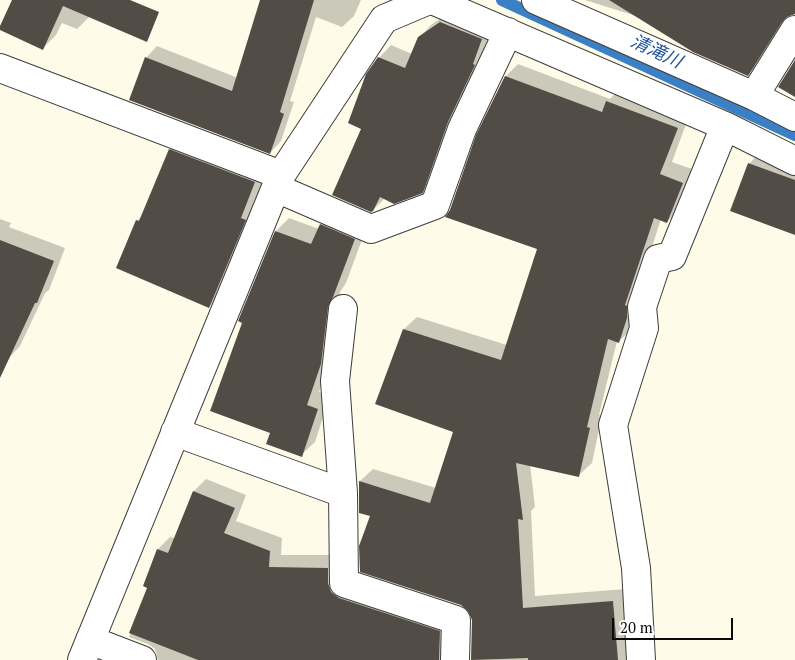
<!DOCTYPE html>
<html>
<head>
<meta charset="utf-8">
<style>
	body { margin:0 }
	#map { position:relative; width:795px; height:660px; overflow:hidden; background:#fefce8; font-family:"PT Serif",serif }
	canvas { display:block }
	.scale { position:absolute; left:612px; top:618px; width:121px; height:22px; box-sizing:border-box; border:2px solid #0a0a0a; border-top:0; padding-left:6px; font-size:15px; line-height:18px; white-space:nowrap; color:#0a0a0a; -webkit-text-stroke:4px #fff; paint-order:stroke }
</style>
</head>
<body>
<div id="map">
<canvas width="795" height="660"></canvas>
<div class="scale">20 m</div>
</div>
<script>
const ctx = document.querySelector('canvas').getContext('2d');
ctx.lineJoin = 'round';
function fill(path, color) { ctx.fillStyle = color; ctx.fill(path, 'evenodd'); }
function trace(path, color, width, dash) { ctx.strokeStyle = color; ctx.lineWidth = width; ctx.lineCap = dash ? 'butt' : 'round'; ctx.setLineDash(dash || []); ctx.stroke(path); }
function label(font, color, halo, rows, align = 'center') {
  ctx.font = font + ' "PT Serif","Noto Sans JP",serif'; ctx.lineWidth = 5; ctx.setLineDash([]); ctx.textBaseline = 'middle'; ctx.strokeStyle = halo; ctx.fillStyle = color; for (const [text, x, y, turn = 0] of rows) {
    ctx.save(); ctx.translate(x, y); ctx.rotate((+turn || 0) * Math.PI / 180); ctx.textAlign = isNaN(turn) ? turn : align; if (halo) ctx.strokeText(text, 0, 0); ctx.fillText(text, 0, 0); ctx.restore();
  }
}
fill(new Path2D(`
	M13,0h84l-7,16 -13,13 -15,-6 -6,12 -13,13z
	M261,0h100l-7,16 -12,11 -26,-10 -26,84 4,1 -13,39 -11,12 -124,-95 11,-12 81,32z
	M585,0h210v13l-5,1 -29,47 -13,14 -109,-58z
	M453,10l41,16 -59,153 -13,13 -37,6 -12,12 -10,-82 16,-70 12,-13 21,9 7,-16 12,-13z
	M518,64l92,35 10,-10 69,27 -17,46 23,8 -15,39 -13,13 -6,-3 -24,74 -5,36 -13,12h-2l-18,74h3l-10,48 -13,12 -49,-11 5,43 -4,4 4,85 91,-7 4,71h-158l1,-40 -4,-10 -97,-95 -12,-3v-31l13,-12 63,19 18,-57 -50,-102 13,-12 90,28 31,-97 -87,-37 55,-135z
	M184,137l84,32 -15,35 5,2 -36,88 -13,13 -72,-86 6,-6 27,-65z
	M762,150l33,12v69l-46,-67z
	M334,211l33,15 -21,57 -6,9 -6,58 -15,42 11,4 -15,46 -14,13 -30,-23 -27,-110 -4,-2 36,-89 13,-13 30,11 2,-4z
	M0,219l11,4 -2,4 56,21 -16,42 -4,3 -25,53 -12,13 -8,-4z
	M206,479l40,16 -10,26 46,17 -1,17h59l1,15 111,49 7,41h-301l-3,-11 -7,-5 -19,-7 20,-50 9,-38 12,-12 5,1 19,-47z`), '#0003');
trace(new Path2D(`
	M502,0l293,135`), '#3b7fc5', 12);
fill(new Path2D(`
	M12,0h118l29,12 -12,30 -84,-36 -20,44 -43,-20v-4z
	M260,0h54l-34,112 4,2 -14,40 -141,-54 16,-43 87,34z
	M609,0h186v14l-8,3 -5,5 -34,54 -55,-24z
	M440,22l42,17 -9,25 2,1 -27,57 -25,71 -29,11 -14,-7 -7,14 -2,1 -39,-17 29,-66 -13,-6 18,-49 12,-17 27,11 13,-31z
	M795,60v37l-17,-10z
	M505,76l97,36 4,-11 72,27 -18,46 23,9 -16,40 -13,-5 -29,87 2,1v12l-8,25 -11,-4 -21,88 3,1 -11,49 -63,-14 7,57 -5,-1 5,89 90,-7 5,59h-90v-2l-57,2 1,-40 -4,-9 -7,-6 -101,-33 -1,-26 11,-30 -11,-3v-32l71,22 23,-71 -78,-28 28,-75 98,31 36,-111 -92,-32 5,-7 26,-75z
	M169,149l86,33 -14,36 5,2 -37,88 -93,-40 20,-48 3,1z
	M748,163l47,17v55l-65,-24z
	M320,224l35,15 -22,58 -5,10 -7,57 -14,41 11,4 -16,48 -36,-13 4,-11 -60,-22 32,-88 -4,-2 37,-90 36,13z
	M0,240l54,21 -17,42h-2l-35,75z
	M193,491l42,17 -11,25 46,18 -1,16 59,1v15l3,9 8,6 101,33 -1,29h-241l-69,-27 18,-45 -4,-2 14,-37 11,4z`), '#524c47');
const minor = new Path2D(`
	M432,0l293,126 70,35
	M536,0l218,96 41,21
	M0,68l281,107
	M754,96l41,-66
	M276,188l95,41 64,-24 27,-76 46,-97
	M343,309l-8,72 8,112
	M175,432l168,61 1,90 112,37 -1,40
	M90,640l52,20
	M82,660l199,-485 103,-156 45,-19
	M641,660l-5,-92 -23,-143 31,-97 -2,-21 16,-48 14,-3 53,-130`);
trace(minor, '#3d3d3d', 30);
trace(minor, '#fff', 28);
label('italic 18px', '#1c5293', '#fff', [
	["清滝川",656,52,25]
]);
</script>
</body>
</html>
